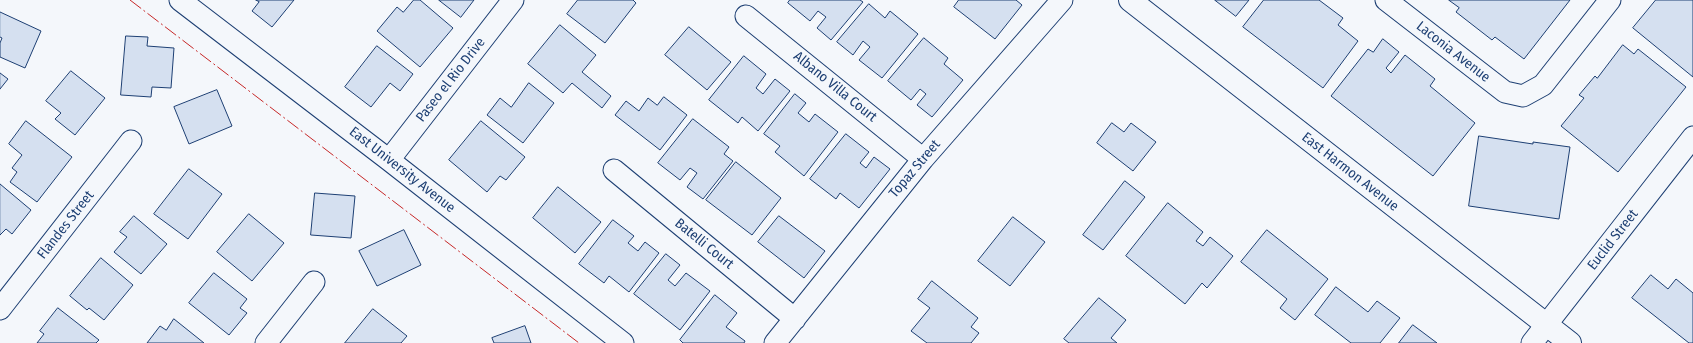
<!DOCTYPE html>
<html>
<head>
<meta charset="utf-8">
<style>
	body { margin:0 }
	canvas { display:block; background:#f4f7fb }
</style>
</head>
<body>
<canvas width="1693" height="343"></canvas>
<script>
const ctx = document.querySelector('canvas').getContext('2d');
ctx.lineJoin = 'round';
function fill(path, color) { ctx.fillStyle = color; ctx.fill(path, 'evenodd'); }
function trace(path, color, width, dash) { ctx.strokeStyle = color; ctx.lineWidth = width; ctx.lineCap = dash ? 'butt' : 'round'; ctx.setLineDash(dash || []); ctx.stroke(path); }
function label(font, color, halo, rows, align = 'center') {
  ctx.font = font + ' "Fira Sans Condensed",sans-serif'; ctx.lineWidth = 3; ctx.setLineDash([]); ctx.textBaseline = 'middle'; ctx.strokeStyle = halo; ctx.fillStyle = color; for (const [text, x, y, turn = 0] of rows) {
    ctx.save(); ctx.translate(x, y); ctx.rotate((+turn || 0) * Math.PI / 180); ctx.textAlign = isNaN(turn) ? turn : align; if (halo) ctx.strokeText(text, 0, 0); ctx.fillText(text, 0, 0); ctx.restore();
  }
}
const building = new Path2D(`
	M256,0h38l-22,27 -20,-16 7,-9z
	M414,0h6l33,28 -33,39 -43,-36 20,-24 6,5z
	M439,0h35l-13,17z
	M578,0h55l3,3 -31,40 -38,-29z
	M790,0h70l3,2 -32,38 -14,-12 9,-11 -8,-6 -8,10 -22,-18z
	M959,0h57l6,5 -27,34 -41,-32z
	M1215,0h34l-13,16z
	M1264,0h55l24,18 -5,7 20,16 -35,47 -80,-61z
	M1449,0h121l-46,59 -29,-22 -3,3 -36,-28 3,-4z
	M1656,0h37v77l-60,-49z
	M869,4l16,14 5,-7 28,23 -36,44 -23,-18 11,-13 -7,-6 -10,14 -16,-13z
	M0,12l41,19 -16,37 -25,-11v-14l2,-5 -2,-1z
	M560,25l36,30 -14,17 29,24 -9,12 -30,-25 -9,10 -35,-29z
	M689,27l42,35 -24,28 -42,-35z
	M126,36l22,1 -1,9 27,2 -3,40 -19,-1 -1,10 -30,-2z
	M924,38l24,20 -4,6 19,16 -31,37 -15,-12 9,-11 -6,-5 -9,11 -23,-19z
	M1383,39l16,13 -13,16 5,5 14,-18 30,24 -5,7 45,37 -42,53 -102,-80 37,-47 5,3z
	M1623,45l11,9 4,-5 48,38 -68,85 -57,-46 23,-28 -5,-3 16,-19 2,2z
	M377,46l36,28 -13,17 -10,-8 -19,24 -26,-20z
	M744,56l22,18 -10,14 7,6 12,-15 15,12 -32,40 -16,-14 -4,6 -29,-23z
	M71,71l34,27 -30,37 -20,-16 6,-6 -15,-12z
	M0,73l8,6 -8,10z
	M529,83l25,20 -31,40 -36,-28 13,-17 11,9z
	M217,90l15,36 -43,18 -15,-37z
	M795,94l11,9 -8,10 11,9 6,-8 23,18 -34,44 -29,-24 5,-6 -16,-12z
	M664,97l23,18 -27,35 -45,-35 11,-14 13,10 9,-13 9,7z
	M693,119l36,28 -5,7 9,7 -30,38 -16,-12 10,-14 -7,-5 -10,12 -22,-17z
	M26,121l46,36 -35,45 -27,-20 7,-10 -5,-4 10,-13 -13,-11z
	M481,121l44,36 -19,23 -6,-4 -13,16 -38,-32z
	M1112,123l12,9 7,-9 25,19 -23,29 -36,-28z
	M846,134l23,18 -9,11 6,5 8,-11 16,12 -31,39 -19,-15 -4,6 -26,-20z
	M1479,136l54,8v-2l37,5 -11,72 -90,-13z
	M736,162l45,36 -29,37 -46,-35z
	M189,169l33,25 -34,45 -34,-25z
	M1125,181l20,16 -42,53 -20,-15z
	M0,184l31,26 -19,24 -6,-5 -6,6z
	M558,187l43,35 -26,31 -42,-35z
	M315,193l40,3 -4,42 -40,-3z
	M1168,203l35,29 -7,9 7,5 7,-9 23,19 -26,32 -5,-5 -17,21 -59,-48z
	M249,214l35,29 -32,38 -35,-29z
	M134,216l33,28 -26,30 -27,-22 13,-15 -7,-5z
	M779,216l46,35 -21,27 -46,-36z
	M1013,217l32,25 -35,44 -32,-25z
	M613,220l21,16 -6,7 10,8 7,-9 14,11 -30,39 -20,-16 -5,7 -25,-19z
	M404,230l17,35 -44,21 -18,-35z
	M1267,230l61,49 -33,41 -15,-12 7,-9 -46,-37z
	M666,254l14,11 -12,15 7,6 11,-13 24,18 -30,39 -46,-36z
	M101,258l32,27 -29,35 -15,-12 -2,2 -17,-14z
	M214,273l33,26 -7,9 7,5 -18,22 -40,-32z
	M1651,275l17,14 8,-10 17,14v50h-4l-57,-45z
	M932,281l46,37 -7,9 8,6 -8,10h-44l-16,-12 19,-23 -12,-9z
	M1336,287l32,25 9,-11 23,17 -20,25h-29l-36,-28z
	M715,295l22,18 -11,14 19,14 -1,2h-61l-3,-3z
	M1099,298l27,22 -15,18 6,5h-48l-5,-4z
	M58,308l41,32 -3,3h-59l7,-9 -4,-3z
	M373,309l34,27 -6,7h-56z
	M174,319l30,24h-57l13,-17 6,4z
	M1413,325l24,18h-38z
	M525,326l6,17h-37l-2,-5z`);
fill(building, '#d5e0f0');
trace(building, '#1d3f73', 1);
const minor = new Path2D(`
	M180,0l209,160 234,183
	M1386,0l119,92 18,4 20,-11 67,-85
	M746,16l177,143
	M389,160l124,-160
	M614,170l181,149
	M0,309l131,-168
	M266,343l48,-61
	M775,343l148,-184 139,-159
	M1532,343l161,-206`);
const major = new Path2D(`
	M1130,0l440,343`);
trace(minor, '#1d3f73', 23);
trace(major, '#1d3f73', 24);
trace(minor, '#f4f7fb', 21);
trace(major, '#f4f7fb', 22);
trace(new Path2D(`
	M130,0l449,343`), '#c62828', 1, [14, 3, 2, 3]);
label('14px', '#1d3f73', '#f4f7fb', [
	["Laconia Avenue",1453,52,38],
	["Paseo el Rio Drive",451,80,-52],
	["Albano Villa Court",835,87,39],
	["Topaz Street",915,169,-50],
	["East University Avenue",402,170,38],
	["East Harmon Avenue",1350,172,38],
	["Flandes Street",66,225,-52],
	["Euclid Street",1613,240,-52],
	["Batelli Court",704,244,39]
]);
</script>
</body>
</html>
